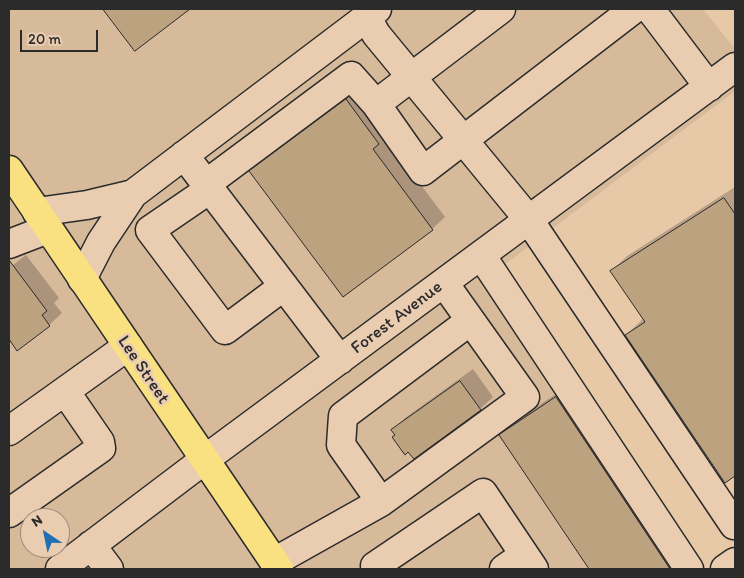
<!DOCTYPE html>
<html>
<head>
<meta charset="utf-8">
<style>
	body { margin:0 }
	#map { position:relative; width:744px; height:578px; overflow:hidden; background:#e7c9a8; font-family:Itim,sans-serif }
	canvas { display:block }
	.frame { position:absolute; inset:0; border:10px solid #2b2b2b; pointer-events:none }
	.north { position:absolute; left:20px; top:508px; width:50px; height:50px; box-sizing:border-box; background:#eacdb0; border:1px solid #9e8c7b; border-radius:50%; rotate:326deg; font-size:14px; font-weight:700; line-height:20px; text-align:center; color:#2b2b2b }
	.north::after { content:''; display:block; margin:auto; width:18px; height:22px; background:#1f6fb2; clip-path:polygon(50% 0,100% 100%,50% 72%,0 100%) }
	.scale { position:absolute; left:20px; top:30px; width:78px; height:22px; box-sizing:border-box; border:2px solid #2b2b2b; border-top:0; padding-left:6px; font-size:15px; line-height:18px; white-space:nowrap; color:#2b2b2b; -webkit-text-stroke:4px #eacdb0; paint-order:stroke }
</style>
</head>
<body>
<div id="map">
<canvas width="744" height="578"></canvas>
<div class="frame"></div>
<div class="north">N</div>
<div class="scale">20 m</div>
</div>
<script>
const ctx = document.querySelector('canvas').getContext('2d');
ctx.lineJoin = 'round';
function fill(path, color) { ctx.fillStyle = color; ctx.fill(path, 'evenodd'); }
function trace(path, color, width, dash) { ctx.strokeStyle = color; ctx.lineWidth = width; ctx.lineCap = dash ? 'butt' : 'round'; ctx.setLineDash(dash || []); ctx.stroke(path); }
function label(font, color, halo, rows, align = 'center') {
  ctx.font = font + ' Itim,sans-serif'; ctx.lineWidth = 5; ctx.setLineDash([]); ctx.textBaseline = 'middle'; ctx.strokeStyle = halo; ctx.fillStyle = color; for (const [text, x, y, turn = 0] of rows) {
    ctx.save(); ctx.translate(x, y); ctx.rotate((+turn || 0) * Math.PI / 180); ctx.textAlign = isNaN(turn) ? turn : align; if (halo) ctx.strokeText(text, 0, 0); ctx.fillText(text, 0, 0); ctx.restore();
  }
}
fill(new Path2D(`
	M9,9h694l32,40v42l-239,180 200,298h-687zM30,518h30v30h-30z`), '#d6ba9a');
fill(new Path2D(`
	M118,9h70l-53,40 -25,-33z
	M359,88l26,49 60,80 -13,12 -89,66 -92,-124 12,-12z
	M735,187v288l-10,6 -99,-146 18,-17 -32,-47 15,-15z
	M26,255l33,43 -5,5 8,10 -13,12 -31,24 -8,-10 -1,1v-72z
	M473,369l20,28 -13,12 -66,48 -21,-27 12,-12z
	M569,385l121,184h-99l-90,-134 12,-12z`), '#0003');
const building = new Path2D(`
	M103,9h87l-55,42z
	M346,99l33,45 -6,5 60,81 -90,67 -94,-126z
	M724,198l11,16v262l-10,7 -100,-148 20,-13 -35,-51z
	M9,260l38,51 -5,4 8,11 -33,25 -8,-12z
	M460,381l21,29 -67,49 -6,-7 -3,3 -13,-18 3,-2 -4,-5z
	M556,397l114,172h-81l-90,-134z`);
fill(building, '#bda27f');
trace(building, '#2b2b2b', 1);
const minor = new Path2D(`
	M377,9l-10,8 9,17 153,186 205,305
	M501,9l-125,95 47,67 211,-162
	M650,9l59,78
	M184,155l156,205
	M206,184l145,-108 25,28
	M210,189l-60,41 75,100 59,-44
	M37,212l50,-7 46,-11
	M9,244l39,-15
	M481,255l208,314
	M82,279l19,-37 32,-48 234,-177
	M9,431l119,-85
	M381,502l-40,-57 2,-29 127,-95
	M9,513l92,-65 -1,-6 -35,-51
	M91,545l18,24
	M274,562l107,-60 144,-105 -81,-114
	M60,569l144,-109 531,-393
	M378,569l-3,-3 108,-73 51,76
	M504,569l20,-14
	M725,569l10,-7`);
const major = new Path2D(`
	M9,170l270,399`);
trace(minor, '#2b2b2b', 31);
trace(major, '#2b2b2b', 31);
trace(minor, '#eacdb0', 28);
trace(major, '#f9e181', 28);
label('18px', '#2b2b2b', '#eacdb0', [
	["Forest Avenue",397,318,-37],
	["Lee Street",143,370,56]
]);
</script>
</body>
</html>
